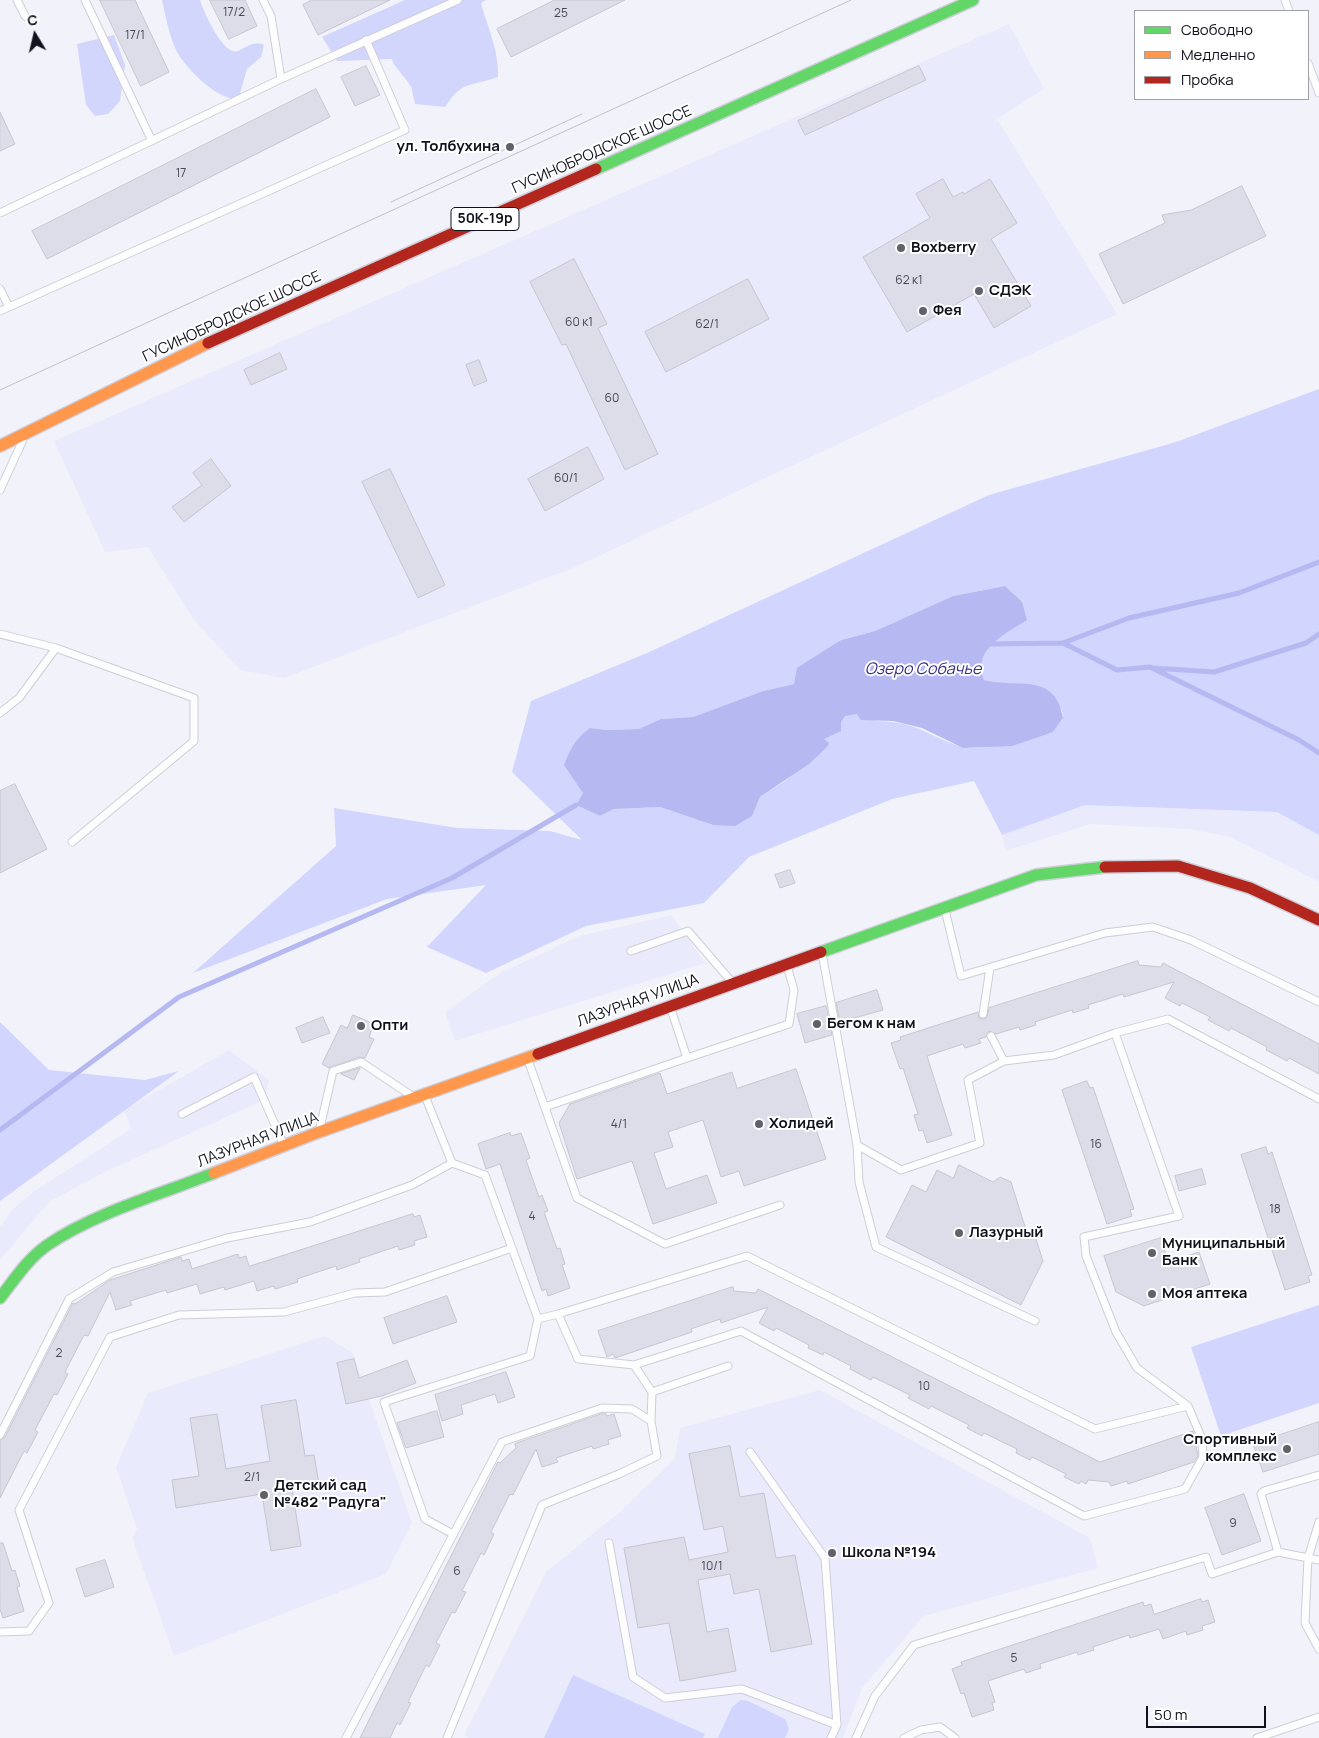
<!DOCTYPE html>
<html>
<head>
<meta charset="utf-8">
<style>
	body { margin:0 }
	#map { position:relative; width:1319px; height:1738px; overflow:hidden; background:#f2f3fa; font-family:Manrope,sans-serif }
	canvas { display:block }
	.legend { position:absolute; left:1134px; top:10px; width:175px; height:90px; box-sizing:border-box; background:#fff; border:1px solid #a0a0a5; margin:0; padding:6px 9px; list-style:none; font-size:15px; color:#11121d }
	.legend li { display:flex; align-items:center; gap:10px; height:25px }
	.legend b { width:25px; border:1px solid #a0a0a5 }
	.north { position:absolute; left:10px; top:10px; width:50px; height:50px; -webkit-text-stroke:4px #fff; paint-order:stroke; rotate:351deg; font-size:14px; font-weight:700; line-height:20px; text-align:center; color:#11121d }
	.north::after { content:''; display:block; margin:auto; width:18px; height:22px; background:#11121d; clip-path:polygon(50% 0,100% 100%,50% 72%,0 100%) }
	.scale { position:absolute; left:1146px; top:1706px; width:120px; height:22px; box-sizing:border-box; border:2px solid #11121d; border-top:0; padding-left:6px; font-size:15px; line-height:18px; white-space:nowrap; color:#11121d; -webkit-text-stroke:4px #fff; paint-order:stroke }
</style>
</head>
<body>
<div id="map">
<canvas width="1319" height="1738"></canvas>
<ul class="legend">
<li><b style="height:6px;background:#63d668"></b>Свободно</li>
<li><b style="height:6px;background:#ff974d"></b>Медленно</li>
<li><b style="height:6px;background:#b3261e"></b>Пробка</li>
</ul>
<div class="north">С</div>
<div class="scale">50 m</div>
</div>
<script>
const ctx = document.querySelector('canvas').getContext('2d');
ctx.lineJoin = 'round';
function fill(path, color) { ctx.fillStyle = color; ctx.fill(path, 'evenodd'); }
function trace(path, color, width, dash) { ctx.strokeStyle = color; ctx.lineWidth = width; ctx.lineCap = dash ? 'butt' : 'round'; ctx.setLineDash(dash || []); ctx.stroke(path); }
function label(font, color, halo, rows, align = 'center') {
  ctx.font = font + ' Manrope,sans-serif'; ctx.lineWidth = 4; ctx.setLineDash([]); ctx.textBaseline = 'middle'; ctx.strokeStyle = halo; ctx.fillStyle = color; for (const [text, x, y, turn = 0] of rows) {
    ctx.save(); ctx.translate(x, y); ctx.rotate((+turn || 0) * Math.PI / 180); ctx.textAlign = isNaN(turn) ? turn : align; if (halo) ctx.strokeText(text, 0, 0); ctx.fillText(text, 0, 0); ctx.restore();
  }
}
fill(new Path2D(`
	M1009,24l35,65 -47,30 120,195 -544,254 -289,110 -44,-8 -47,-51 -45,-72 -43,5 -51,-111z
	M1085,805l192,7 42,23v47l-89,-45 -41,-8 -98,-5 -86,27 -3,-16z
	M672,915l33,48 -250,78 -10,-29 57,-40 77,-36z
	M229,1050l40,30 -5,20 -157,71 -57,30 -50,59v-33l11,-16 22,-19 98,-63 -7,-19z
	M325,1336l28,17 59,170 -26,51 -212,82 -42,-118 5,-9 -21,-62 32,-74z
	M820,1390l270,148 8,30 -174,48 -62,72 -19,50h-374l-5,-3 82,-163 76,-62 53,-52 5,-30z`), '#e9ebfc');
fill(new Path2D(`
	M1319,389v446l-42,-23 -192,-7 -83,30 -28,-54 -82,18 -143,58 -45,46 -118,23 -100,47 -59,-26 59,-62 -99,14 -194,74 143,-127 -2,-38 123,20 93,3 32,9 -70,-68 19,-71 116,-48 342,-158 187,-53zM1005,586l8,8 -31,64 -2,12 4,10 17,5 16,-1 45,26 1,8 -10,14c-20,5 -73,20 -91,15 -21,-6 -37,-18 -58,-23 -17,-4 -33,-1 -47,-10l-12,1 -22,24 5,7 -43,35 -25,16 -8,19 -39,9 -53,-18 -46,2 -14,7 -24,-11 7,-12 7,-65 17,2 32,-1 22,-10 32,-2 70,-26 31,-7 46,-44 35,-9 78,-35z
	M0,1022l49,48 96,10 34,-9 -179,130z
	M1319,1305v98l-98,33 -30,-89z
	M573,1675l132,59 -2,4h-159z
	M741,1700l7,1 37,18 4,10 -4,9h-67l14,-31z`), '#d2d5fd');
fill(new Path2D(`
	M162,0h38c3,11 24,57 38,51 9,-4 16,-11 26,-6l-3,12 -14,12 -8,28c-18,8 -54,-30 -62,-45 -8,-17 -11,-34 -15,-52z
	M405,0h81l-5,3c7,26 18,47 17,74 -29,10 -35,3 -53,30l-30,-3 -4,-18 -18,-23 -1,-4 -55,2 -15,-24z
	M114,35l11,30 -5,36 -12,13 -13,2 -9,-11 -9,-61z`), '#d2d5fc');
fill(new Path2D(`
	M1005,586l17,16 5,18c-22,14 -56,30 -43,60 34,9 71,-9 79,38l-10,14 -41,14 -49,2 -41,-20 -29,-7 -32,-1 -4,-6 -12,2 -4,6v9l-17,8 5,4 -1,3 -19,18 -49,33 -8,19 -17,10 -22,-1 -53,-18 -46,2 -14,7 -24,-11 7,-12 -19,-28c6,-16 12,-27 26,-37l17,2 32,-1 22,-10 32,-2 70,-26 31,-7 3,-16 44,-28 34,-9 78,-35z`), '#b5b8f1');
trace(new Path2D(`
	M1063,643l66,-25 110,-25 80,-31
	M990,644l73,-1 54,27 33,-3 149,73 20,13
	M1153,668l61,4 92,-29 13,-9
	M0,1130l179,-133 273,-119 124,-73`), '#b5b8f1', 5);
const building = new Path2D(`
	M100,0h35l34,72 -28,14z
	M210,0h35l12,26 -28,13z
	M312,0h78l-72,35 -15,-30z
	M555,0h70l-114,57 -14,-28z
	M366,66l14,29 -25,11 -14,-29z
	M919,66l7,14 -121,55 -7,-14z
	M316,89l14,28 -283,142 -15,-28z
	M0,112l15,32 -15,7z
	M943,179l10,18 10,-5 1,2 26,-15 27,44 -26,16 40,67 -37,22 -20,-34 -67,38 -44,-75 67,-39 -14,-24z
	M1242,186l24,50 -143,68 -24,-50 66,-31 -3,-8 29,-5z
	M574,259l33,65 -9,4 60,126 -33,16 -59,-126 -4,1 -32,-63z
	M748,279l21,40 -103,53 -21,-40z
	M280,353l7,16 -36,16 -7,-15z
	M479,360l8,21 -13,5 -8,-21z
	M588,447l16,32 -59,32 -17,-32z
	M211,459l20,27 -47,36 -12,-15 30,-22 -9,-12z
	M390,469l55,116 -27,13 -56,-116z
	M15,784l32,65 -47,24v-82z
	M790,870l5,13 -15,5 -5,-13z
	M1138,961l1,4 22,2 2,-4 156,81v30l-30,-16 -2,3 -21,-11 1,-3 -36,-19 -2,3 -21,-11 2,-3 -28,-14 -2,3 -15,-8 9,-16 -50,15 -1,-3 -35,11 1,3 -16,5 -1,-3 -37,12 1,3 -16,5 -1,-3 -23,7 -7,-3 -3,6 -7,2 2,4 -16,5 -2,-4 -36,12 25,79 -25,8 -4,-13 -4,1 -5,-16 4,-1 -15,-46 -3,1 -9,-26 10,-3 -1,-3 78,-25 1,6 5,1 3,-2 2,-9z
	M877,990l6,20 -43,12 -4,-19z
	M826,1006l6,29 -27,8 -8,-29z
	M353,1015l21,9 -5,13 5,2 -9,19 -6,-1 -30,11 -7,-4 19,-39 6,3z
	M323,1017l7,16 -28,10 -6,-15z
	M360,1068l-6,12 -13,-6z
	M796,1069l30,90 -82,27 -5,-15 -18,6 -18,-57 -35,12 5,15 -19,6 12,36 41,-14 10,28 -64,21 -21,-63 -55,18 -18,-56 11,-19 90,-31 7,21 65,-22 5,16z
	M1087,1081l3,7 3,-1 41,122 -4,1 2,6 -25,8 -45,-134z
	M510,1133l1,3 10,-3 9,25 -4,2 13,37 3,-2 6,16 -4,1 13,37 3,-1 5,16 -3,1 8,23 -22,8 -2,-7 -4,2 -42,-127 -14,5 -8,-25z
	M1266,1147l2,7 4,-2 40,123 -4,1 2,6 -25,8 -44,-135z
	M959,1165l34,17 7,-5 11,5 15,48 9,6 8,25 -22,44 -135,-68 26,-52 14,7 11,-22 16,8z
	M1202,1169l4,15 -27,7 -4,-15z
	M413,1214l1,3 6,-2 7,22 -13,4 1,4 -16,5 -1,-4 -39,13 1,3 -23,8 -1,-4 -39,13 1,3 -23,7 -1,-3 -17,5 -3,-10 -29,9 -1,-3 -24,7 -3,-10 -30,9 -1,-3 -36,11 2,4 -16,5 -6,-18 -22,44 -4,-1 -19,37 3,2 -11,21 -3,-1 -19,36 3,2 -11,21 -3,-2 -24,47v-58l5,-3 68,-134 2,1 35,-24 71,-23 1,4 7,-2 3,10 46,-15 1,4 7,-2 3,10z
	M1161,1238l7,24 31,-10 11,32 -66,22 -28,-14 -12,-36z
	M733,1287l1,4 22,2 2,-4 342,173 93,-31 5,25 -4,6 -66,22 -1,-3 -16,5 -2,-4 -21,-2 -2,4 -5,-3 -2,3 -15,-7 2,-3 -34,-17 -2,3 -14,-7 1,-4 -33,-16 -2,3 -15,-8 2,-3 -38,-19 -2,3 -21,-11 2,-3 -37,-18 -2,3 -21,-11 1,-3 -27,-14 -1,3 -15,-7 1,-3 -33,-17 -2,3 -15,-8 9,-16 -47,16 -1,-4 -29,10 1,3 -77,26 -2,-4 -6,3 -9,-26z
	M447,1296l10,26 -64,22 -9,-26z
	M354,1359l5,19 48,-18 9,23 -34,13 -36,8 -9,-41z
	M506,1372l9,25 -17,6 -3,-9 -34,11 2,9 -21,7 -7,-26z
	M296,1400l9,56 9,-1 5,29 -27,4 9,58 -30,5 -9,-57 -86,14 -4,-28 27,-4 -9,-58 27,-4 9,55 44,-8 -9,-55z
	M437,1411l7,26 -38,11 -9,-25z
	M605,1413l2,3 7,-2 7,22 -13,4 1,4 -16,5 -1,-3 -36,12 2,4 -16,5 -6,-18 -23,46 -3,-1 -19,38 3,2 -10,21 -3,-2 -19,38 4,1 -11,21 -3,-1 -16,31 4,2 -11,22 -3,-2 -18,37 3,1 -11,22 -3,-2 -7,15h-30l138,-276 2,1 16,-15 -1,-4z
	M1319,1422v32l-56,18 -10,-28z
	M730,1446l10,51 24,-4 12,65 19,-3 17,89 -41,8 -12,-63 -25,5 -4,-20 -32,6 9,52 21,-4 8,43 -56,10 -11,-58 -31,5 -14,-80 60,-11 5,23 39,-8 -5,-26 -19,4 -15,-76z
	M1244,1494l17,47 -39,14 -17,-47z
	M0,1543h3l9,28 3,-1 5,16 -3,1 7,24 -21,7 -3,-9z
	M105,1560l9,27 -29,10 -9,-28z
	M1201,1599l1,3 6,-2 7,22 -13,4 1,4 -16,5 -1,-4 -23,8 -4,-10 -29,9 -1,-3 -36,12 1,3 -16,5 -1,-3 -37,12 1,4 -15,5 -2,-4 -36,12 7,21 -3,1 2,7 -22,7 -8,-24 -3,1 -9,-25 10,-4 -1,-3 182,-60 1,4 7,-2 3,10z`);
fill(building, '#dcdde9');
trace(building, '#c5c6cf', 1);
const lane = new Path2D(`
	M17,0l8,16
	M85,0l67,141
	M263,0l8,16 10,63
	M1285,0l4,11
	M1308,63l11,30
	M0,213l281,-134 177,-79
	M0,289l9,18 -9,4
	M9,307l396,-177 -39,-90
	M0,490l22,-48
	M0,634l56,14 138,50v43l-122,101
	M0,713l19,-15 37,-50
	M945,910l16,66 144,-43 48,-6 38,13 128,62
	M631,951l57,-20 43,50
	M822,953l35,192 2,37 17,65 159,74
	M983,1014l7,-46
	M991,1036l13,25
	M687,1058l102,-34 5,-34 -7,-24
	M528,1060l49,138 88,46 115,-39
	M545,1107l142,-49 -16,-49
	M182,1114l72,-37 29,66
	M320,1128l13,-57 28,-9 51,34
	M857,1145l44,25 79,-27 -12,-63 36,-19 50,-6 61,-22 53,-14 151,80
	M452,1163l33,12 53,144 -8,37 -146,46 41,117 28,15
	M558,1314l189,-58 348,173 93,-23
	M538,1319l20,-5 20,45 56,6 107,-34 343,185 101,-27 18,-32 -1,-18 -14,-33 -51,-38 -21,-36 -30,-76 -2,-19 95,-21 -64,-183
	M634,1365l18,27 -1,29
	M652,1392l76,-26
	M0,1435l69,-136 44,-27 114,-34 83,-16 102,-37 40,-22 -27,-67
	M750,1452l75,106 12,167 -6,13
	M1319,1522l-11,36 -3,65 14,26
	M609,1543l24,134 32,21 77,-9 95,36
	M1278,1552l-17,-58 3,-3 55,-16
	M0,1632l29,-1 20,-28 -30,-93 91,-173 69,-22 105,-3 71,-19 30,-1 127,-44
	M346,1738l156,-296 100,-34 30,1 19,12 6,35 -38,18 -77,31 -95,233
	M856,1738l19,-42 39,-51 292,-88 6,17 66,-22 41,8
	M904,1738l17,-8 19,-3 15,11
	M1257,1738l62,-21`);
const fast = new Path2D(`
	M596,169l377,-169
	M821,952l215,-77 69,-8
	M0,1298c14,-18 29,-41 49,-54 46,-31 112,-50 165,-71`);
const slow = new Path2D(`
	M0,446l208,-103
	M214,1173l105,-41 219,-78`);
const jam = new Path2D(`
	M208,343l388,-174
	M1105,867l73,-1 72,22 69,32
	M538,1054l283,-102`);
trace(lane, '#cdced8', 9);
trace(fast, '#cdced8', 14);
trace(slow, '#cdced8', 14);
trace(jam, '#cdced8', 14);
trace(lane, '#fdfdfe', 7);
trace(fast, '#63d668', 11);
trace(slow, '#ff974d', 11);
trace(jam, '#b3261e', 11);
trace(new Path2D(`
	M391,202l191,-88
	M0,390l851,-390`), '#c1c1c4', 1);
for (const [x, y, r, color] of [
	[510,147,5,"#60616a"],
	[901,248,5,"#60616a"],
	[979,291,5,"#60616a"],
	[923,311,5,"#60616a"],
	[817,1024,5,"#60616a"],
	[361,1026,5,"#60616a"],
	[759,1124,5,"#60616a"],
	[959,1233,5,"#60616a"],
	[1152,1253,5,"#60616a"],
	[1152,1294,5,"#60616a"],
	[1287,1449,5,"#60616a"],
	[264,1495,5,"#60616a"],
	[832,1553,5,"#60616a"]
]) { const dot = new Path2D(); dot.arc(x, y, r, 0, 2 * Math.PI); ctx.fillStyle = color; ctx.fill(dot); trace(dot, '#fff', 2); }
label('12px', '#454651', null, [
	["17/2",234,13],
	["25",561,14],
	["17/1",135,36],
	["17",181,174],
	["62 к1",909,281],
	["60 к1",579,323],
	["62/1",707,325],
	["60",612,399],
	["60/1",566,479],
	["4/1",619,1125],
	["16",1096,1145],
	["18",1275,1210],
	["4",532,1217],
	["2",59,1354],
	["10",924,1387],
	["2/1",252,1478],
	["9",1233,1524],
	["10/1",712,1567],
	["6",457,1572],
	["5",1014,1659]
]);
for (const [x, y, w] of [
	[485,219,68]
]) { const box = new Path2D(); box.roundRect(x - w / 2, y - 11.5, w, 23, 4); ctx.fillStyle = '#fff'; ctx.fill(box); trace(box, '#11121d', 1); }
label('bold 14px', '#11121d', null, [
	["50К-19р",485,219]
]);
label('bold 15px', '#11121d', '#fff', [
	["ул. Толбухина",500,147,"right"],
	["Boxberry",911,248],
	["СДЭК",989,291],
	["Фея",933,311],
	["Бегом к нам",827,1024],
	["Опти",371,1026],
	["Холидей",769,1124],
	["Лазурный",969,1233],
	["Муниципальный",1162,1244],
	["Банк",1162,1261],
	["Моя аптека",1162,1294],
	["Спортивный",1277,1440,"right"],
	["комплекс",1277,1457,"right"],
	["Детский сад",274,1486],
	["№482 \"Радуга\"",274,1503],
	["Школа №194",842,1553]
], 'left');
label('15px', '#11121d', '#fff', [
	["ГУСИНОБРОДСКОЕ ШОССЕ",602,150,-24],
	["ГУСИНОБРОДСКОЕ ШОССЕ",232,317,-25],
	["ЛАЗУРНАЯ УЛИЦА",638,1001,-20],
	["ЛАЗУРНАЯ УЛИЦА",258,1140,-21]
]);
label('italic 16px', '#3a318b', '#fff', [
	["Озеро Собачье",923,670]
]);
</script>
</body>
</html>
